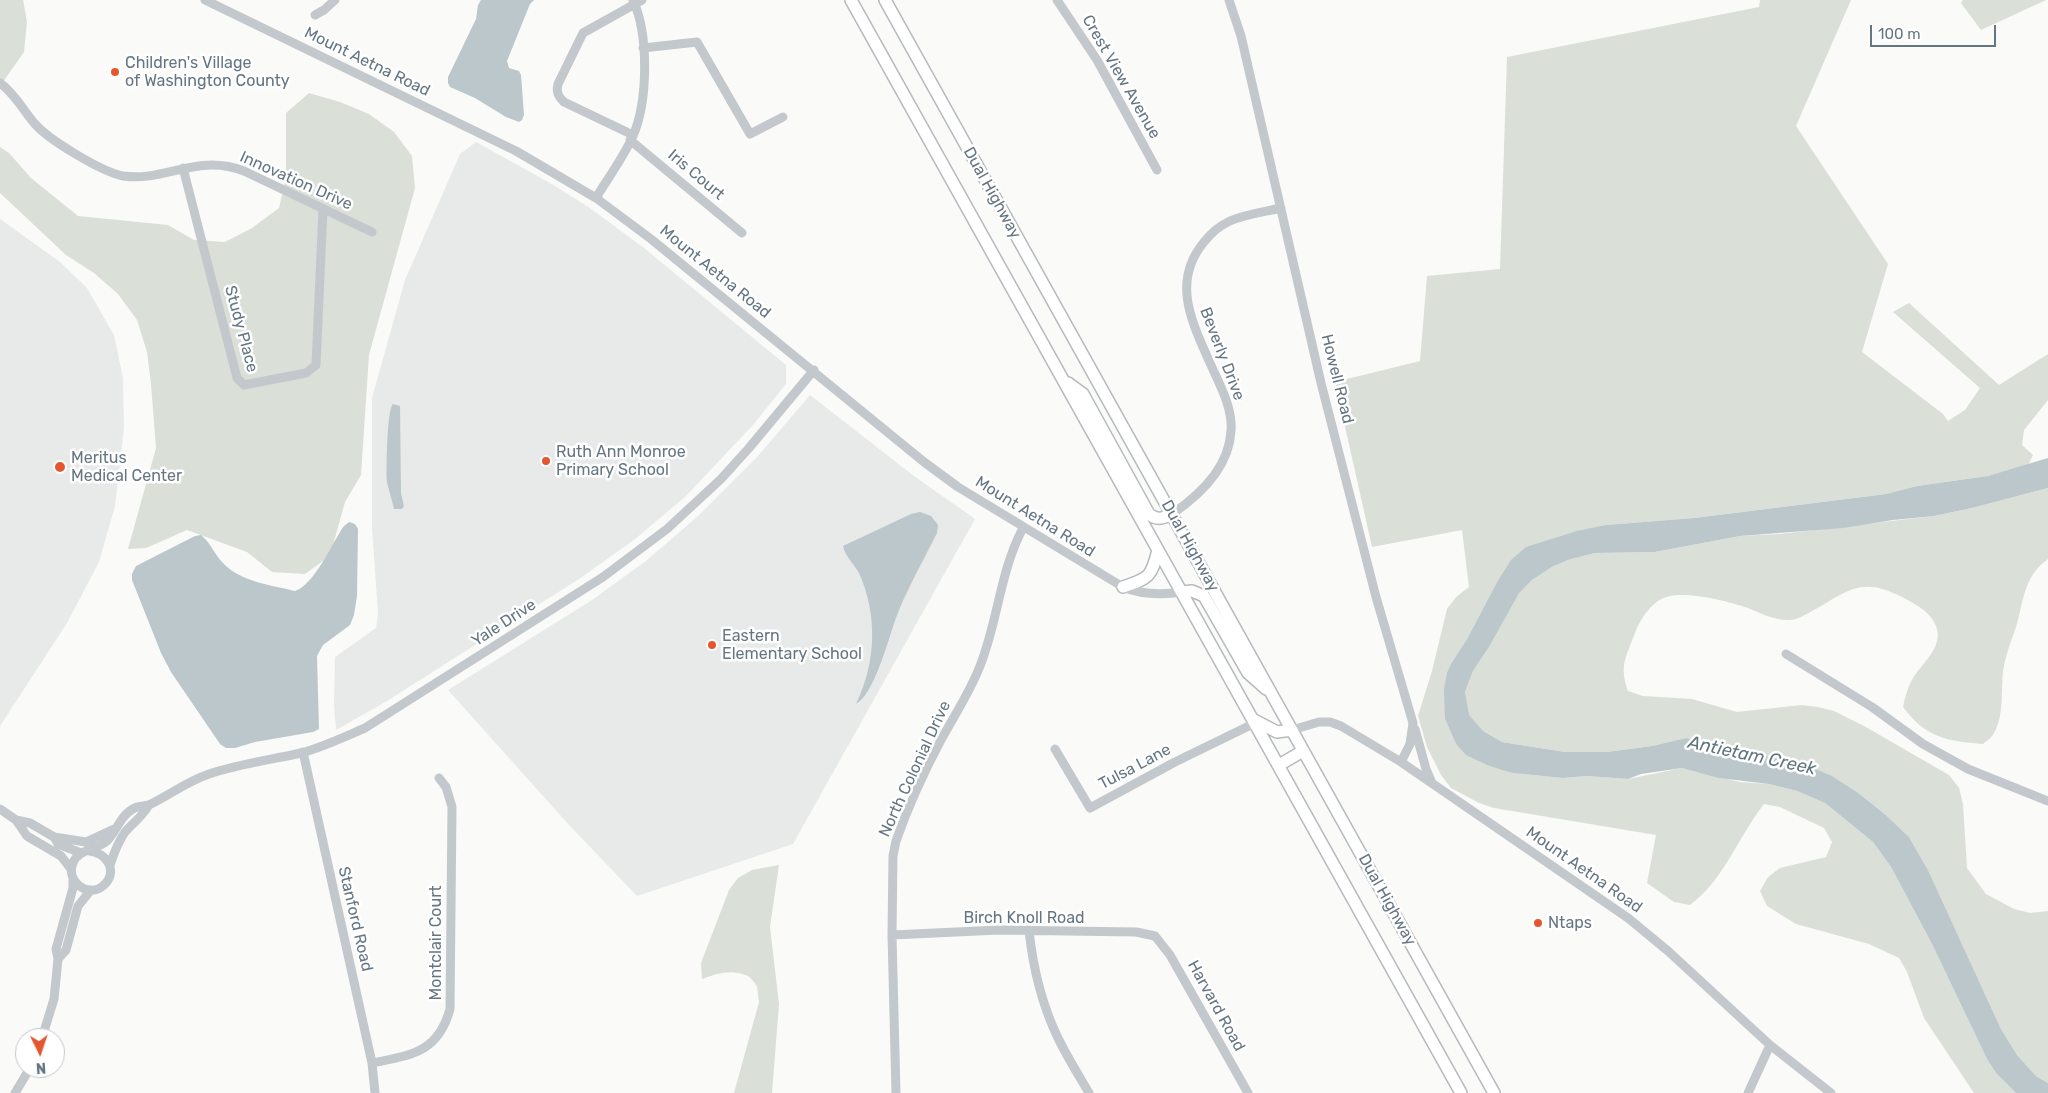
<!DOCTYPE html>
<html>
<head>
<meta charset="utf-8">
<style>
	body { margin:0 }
	#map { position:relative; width:2048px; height:1093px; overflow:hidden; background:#fafaf8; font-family:Rubik,sans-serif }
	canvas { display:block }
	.north { position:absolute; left:15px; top:1028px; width:50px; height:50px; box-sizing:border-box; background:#fff; border:1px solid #c1c8cd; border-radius:50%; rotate:176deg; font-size:14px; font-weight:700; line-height:20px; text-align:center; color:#657683 }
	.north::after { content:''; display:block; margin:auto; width:18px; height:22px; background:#e4572e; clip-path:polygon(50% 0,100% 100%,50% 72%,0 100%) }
	.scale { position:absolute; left:1870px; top:25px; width:126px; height:22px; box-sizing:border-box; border:2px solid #657683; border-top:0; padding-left:6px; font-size:15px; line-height:18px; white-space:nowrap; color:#657683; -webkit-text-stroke:4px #fff; paint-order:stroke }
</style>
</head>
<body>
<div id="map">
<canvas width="2048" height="1093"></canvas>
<div class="north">N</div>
<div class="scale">100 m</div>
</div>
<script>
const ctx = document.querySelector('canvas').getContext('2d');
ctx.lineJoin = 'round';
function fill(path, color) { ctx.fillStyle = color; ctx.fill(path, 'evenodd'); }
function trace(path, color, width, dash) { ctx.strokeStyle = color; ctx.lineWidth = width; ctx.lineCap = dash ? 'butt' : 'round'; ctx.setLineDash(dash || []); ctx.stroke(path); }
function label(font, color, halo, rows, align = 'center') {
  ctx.font = font + ' Rubik,sans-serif'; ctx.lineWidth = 5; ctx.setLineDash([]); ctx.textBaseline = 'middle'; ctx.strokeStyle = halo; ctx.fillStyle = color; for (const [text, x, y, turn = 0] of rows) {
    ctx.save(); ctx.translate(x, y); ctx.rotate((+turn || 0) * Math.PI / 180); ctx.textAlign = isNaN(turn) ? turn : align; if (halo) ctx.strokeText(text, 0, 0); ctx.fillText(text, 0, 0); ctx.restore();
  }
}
fill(new Path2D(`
	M476,142l74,41 40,25 54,40 142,117v19l-33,41 -68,72 -51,43 -55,39 -192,122 -51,29 -2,-25 1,-48 41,-29 2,-14 -6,-86v-130l33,-118 55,-126z
	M0,219l60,43 27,26 27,47 9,43 1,50 -9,78 -16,56 -32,61 -67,103z
	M810,395l104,81 61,43 -182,325 -156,52 -67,-70 -122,-136 144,-90 54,-39 52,-45 60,-60z`), '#e8e9e9');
fill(new Path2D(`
	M0,0h23l4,22 -3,30 -24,34z
	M1760,0h91l-55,126 92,138 -26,88 81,62 5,7 17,-11 15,-22 -87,-76 16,-9 90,82 49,-31v46l-24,30 -2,15 11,10 -5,10 -40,11 -71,10 -31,8 -192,24 -88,7 -110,59 -29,55 -15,23 -7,57 11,25 56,29 51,5 24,-2 41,3 54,-11 58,14 29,2 28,7 28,12 48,39 18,25 41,77 55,115 9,14 20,20h-42l-50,-75 -17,-46 -8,-14 -30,-14 -73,-20 -29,-18 -7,-15 8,-14 12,-9 46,-11 6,-15 -8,-14 -44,-21 -16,-3c-26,33 -40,76 -74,101l-16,-3 -27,-19 9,-48 -162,-27 -15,-5 -28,-15 -10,-13 -14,-28 -9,-31 14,-45 15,-62 9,-12 13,-10 -7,-57 -90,17 -37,-165 85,-21 7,-85 73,-7 7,-212 252,-50z
	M1963,0h83l-65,30 -20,-27z
	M309,93l31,9 29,12 25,18 18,24 3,32 -46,167 -8,120 -16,27 -15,54 -25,18 -33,-2 -25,-20 -60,-22 -41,18 -18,1 28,-101 -5,-64 -4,-32 -10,-32 -19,-26 -24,-21 -28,-18 -66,-62v-46l9,6 22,25 47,38 90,9 26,15 31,2 27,-14 27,-20 7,-31v-64z
	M2048,488v71c-25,18 -24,42 -32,68 -5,15 -11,29 -13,45 -2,19 1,44 -9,61 -2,4 -7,8 -11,11 -36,-3 -57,-6 -80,-37 2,-11 5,-20 10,-29 10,-16 34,-34 21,-56 -6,-12 -21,-19 -32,-25 -42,-22 -55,-5 -90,14 -7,4 -17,10 -25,9 -13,0 -27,-7 -39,-12 -20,-7 -58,-16 -78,-12 -18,4 -29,22 -35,37 -9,24 -16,33 -7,58l15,5 49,3 45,13 65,-7 16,2 16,4 30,15 85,49 10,13 4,16 4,64 19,26 28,15 16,4 18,-2v172l-12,-7 -19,-21 -16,-26 -73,-159 -19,-33 -22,-21 -26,-21 -56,-30 -119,-27 -34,8 -45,6h-42l-63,-10 -19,-11 -15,-16 -3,-23 8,-21 16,-24 29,-54 14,-13 20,-13 16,-7 27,-7 60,-1 85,-16 40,-2 154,-18 38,-8z
	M779,865l-9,62 9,77 -7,89h-38l25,-91 -2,-16c-3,-4 -7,-10 -12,-11 -13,-6 -30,-1 -43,4l-1,-16 28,-73 9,-12 14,-8z`), '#dadfd7');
fill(new Path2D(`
	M481,0h53l-4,4 -23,57 2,7 10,3 2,4 3,40 -2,5 -3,2 -13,-5 -31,-19 -25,-11 -2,-4v-6l28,-58 2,-14z
	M393,404l7,2 1,87 3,13 -2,3h-8c-2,-9 -5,-18 -7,-27 -1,-11 0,-73 6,-78z
	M2048,458v30l-76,20 -38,8 -41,4 -50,8 -103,8 -85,16 -60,1 -27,7 -16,7 -20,13 -13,13 -30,54 -16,24 -8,21 4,23 14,16 19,11 63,10h42l45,-6 34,-8 119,27 27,11 29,19 26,21 22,21 19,33 73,159 16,26 19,21 12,7v10h-32l-20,-20 -9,-14 -55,-115 -41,-77 -18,-25 -48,-39 -28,-12 -28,-7 -50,-6 -37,-10 -41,6 -13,5 -41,-3 -24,2 -51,-5 -25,-8 -21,-10 -10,-11 -11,-25 -1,-30 3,-16 5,-11 15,-23 29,-55 15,-24 15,-13 51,-16 29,-6 88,-7 192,-24 31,-8 71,-10z
	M920,512l11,4 7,9 -1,8c-13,26 -27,51 -38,77 -9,21 -23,83 -43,94 20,-41 22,-89 3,-131 -5,-9 -14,-17 -16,-27l68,-32z
	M349,522l6,2 3,5 -1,67 -3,19 -4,10 -27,20 -6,11 2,73 -6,3 -58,10 -20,6h-9l-6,-4 -49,-72 -10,-19 -29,-73v-6l4,-8 59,-30 6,-1c10,8 13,19 22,28 18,19 48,22 72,28 19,-6 37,-47 48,-64z`), '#bbc7cb');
const major = new Path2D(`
	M851,0l610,1093
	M885,0l609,1093
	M1068,383l15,11 66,120c8,7 15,4 23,0
	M1123,587c26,-9 28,-9 35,-37
	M1182,592l10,-1 12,5 44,77 18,16
	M1254,720l23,12 15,-2
	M1279,765l24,-14`);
trace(major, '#b5babe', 14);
trace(new Path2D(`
	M205,0l311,151 80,47 55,41 273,223 34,25 165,100c19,8 38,8 59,5
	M1057,0l40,60 60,110
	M1229,0l12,36 80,347 55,214 37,126 -3,21 -9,18
	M315,15l9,-5 11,-10
	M643,48l54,-6 53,92 33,-17
	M0,83c15,11 23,27 35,41 14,16 67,48 88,52 43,6 74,-23 121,-5l128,61
	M633,135l-69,-33c-6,-6 -8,-10 -6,-18l25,-51 59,-33
	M630,140l112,93
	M183,168l54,210 7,7 62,-12 10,-8 7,-156
	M596,198c12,-20 27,-40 37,-62 15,-35 16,-101 0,-136
	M1172,514c28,-19 57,-47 59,-83 2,-23 -12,-48 -21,-68 -18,-41 -39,-81 -6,-121 7,-9 15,-16 26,-21 16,-7 34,-9 51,-13
	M1786,654l86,53 51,37 45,25 80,32
	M1415,729l11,40 6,14
	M1292,730l27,-8h11l11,4 60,36 227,156 40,33 102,94 61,48
	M1055,749l35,59 85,-46 80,-39
	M303,752l69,311 3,30
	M0,809l16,11 11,16 34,20 10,13
	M16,820l14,3 24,14 4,7 23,9
	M54,837l32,5 28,-13
	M89,851c17,1 30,20 15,34 -15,14 -39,-3 -31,-22 5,-14 24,-13 34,-22 10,-10 14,-28 30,-34 4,-1 10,-1 14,-3 20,-10 37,-23 58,-30 30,-10 61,-14 92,-21 22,-6 43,-16 64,-25l238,-151 64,-48 54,-50 28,-31 65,-78
	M110,865c4,-12 8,-23 15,-33 9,-10 16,-14 24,-27
	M1029,931c4,36 12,71 28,105 9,19 21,38 32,57
	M892,935l107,-5 137,2 19,4 15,19 78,138
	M58,959l8,-9 12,-44 13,-16
	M42,1038l12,-39 4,-40 -2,-10 17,-61v-8
	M372,1063c39,-8 66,-10 78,-54l2,-202 -6,-20 -7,-9
	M15,1093l15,-25
	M896,1093l-4,-158 1,-79 3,-15c12,-34 28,-69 45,-101 13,-24 29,-48 39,-74 18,-45 20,-95 43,-138
	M1748,1093l22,-48`), '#c3c8cc', 9);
trace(major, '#fff', 11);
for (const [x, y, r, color] of [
	[115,72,5,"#e4572e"],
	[546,461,5,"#e4572e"],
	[60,467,6,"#e4572e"],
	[712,645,5,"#e4572e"],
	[1538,923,5,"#e4572e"]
]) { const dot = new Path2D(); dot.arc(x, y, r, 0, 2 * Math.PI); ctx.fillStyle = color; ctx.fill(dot); trace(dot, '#fff', 2); }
label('16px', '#657683', '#fff', [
	["Mount Aetna Road",367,62,26],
	["Crest View Avenue",1121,77,60],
	["Iris Court",696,175,40],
	["Innovation Drive",296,181,24],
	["Dual Highway",992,193,61],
	["Mount Aetna Road",715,272,39],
	["Study Place",241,329,75],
	["Beverly Drive",1222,354,69],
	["Howell Road",1337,379,76],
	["Mount Aetna Road",1035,517,32],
	["Dual Highway",1190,546,61],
	["Yale Drive",504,623,-33],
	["Tulsa Lane",1135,767,-28],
	["North Colonial Drive",915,769,-65],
	["Mount Aetna Road",1584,870,35],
	["Dual Highway",1387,900,61],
	["Birch Knoll Road",1024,918],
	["Stanford Road",355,919,77],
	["Montclair Court",436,943,-90],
	["Harvard Road",1216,1006,61]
]);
label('16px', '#657683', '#fff', [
	["Children's Village",125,63],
	["of Washington County",125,81],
	["Ruth Ann Monroe",556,452],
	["Primary School",556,470],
	["Meritus",71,458],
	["Medical Center",71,476],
	["Eastern",722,636],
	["Elementary School",722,654],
	["Ntaps",1548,923]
], 'left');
label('italic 18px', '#60757c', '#fff', [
	["Antietam Creek",1752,756,12]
]);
</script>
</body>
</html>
